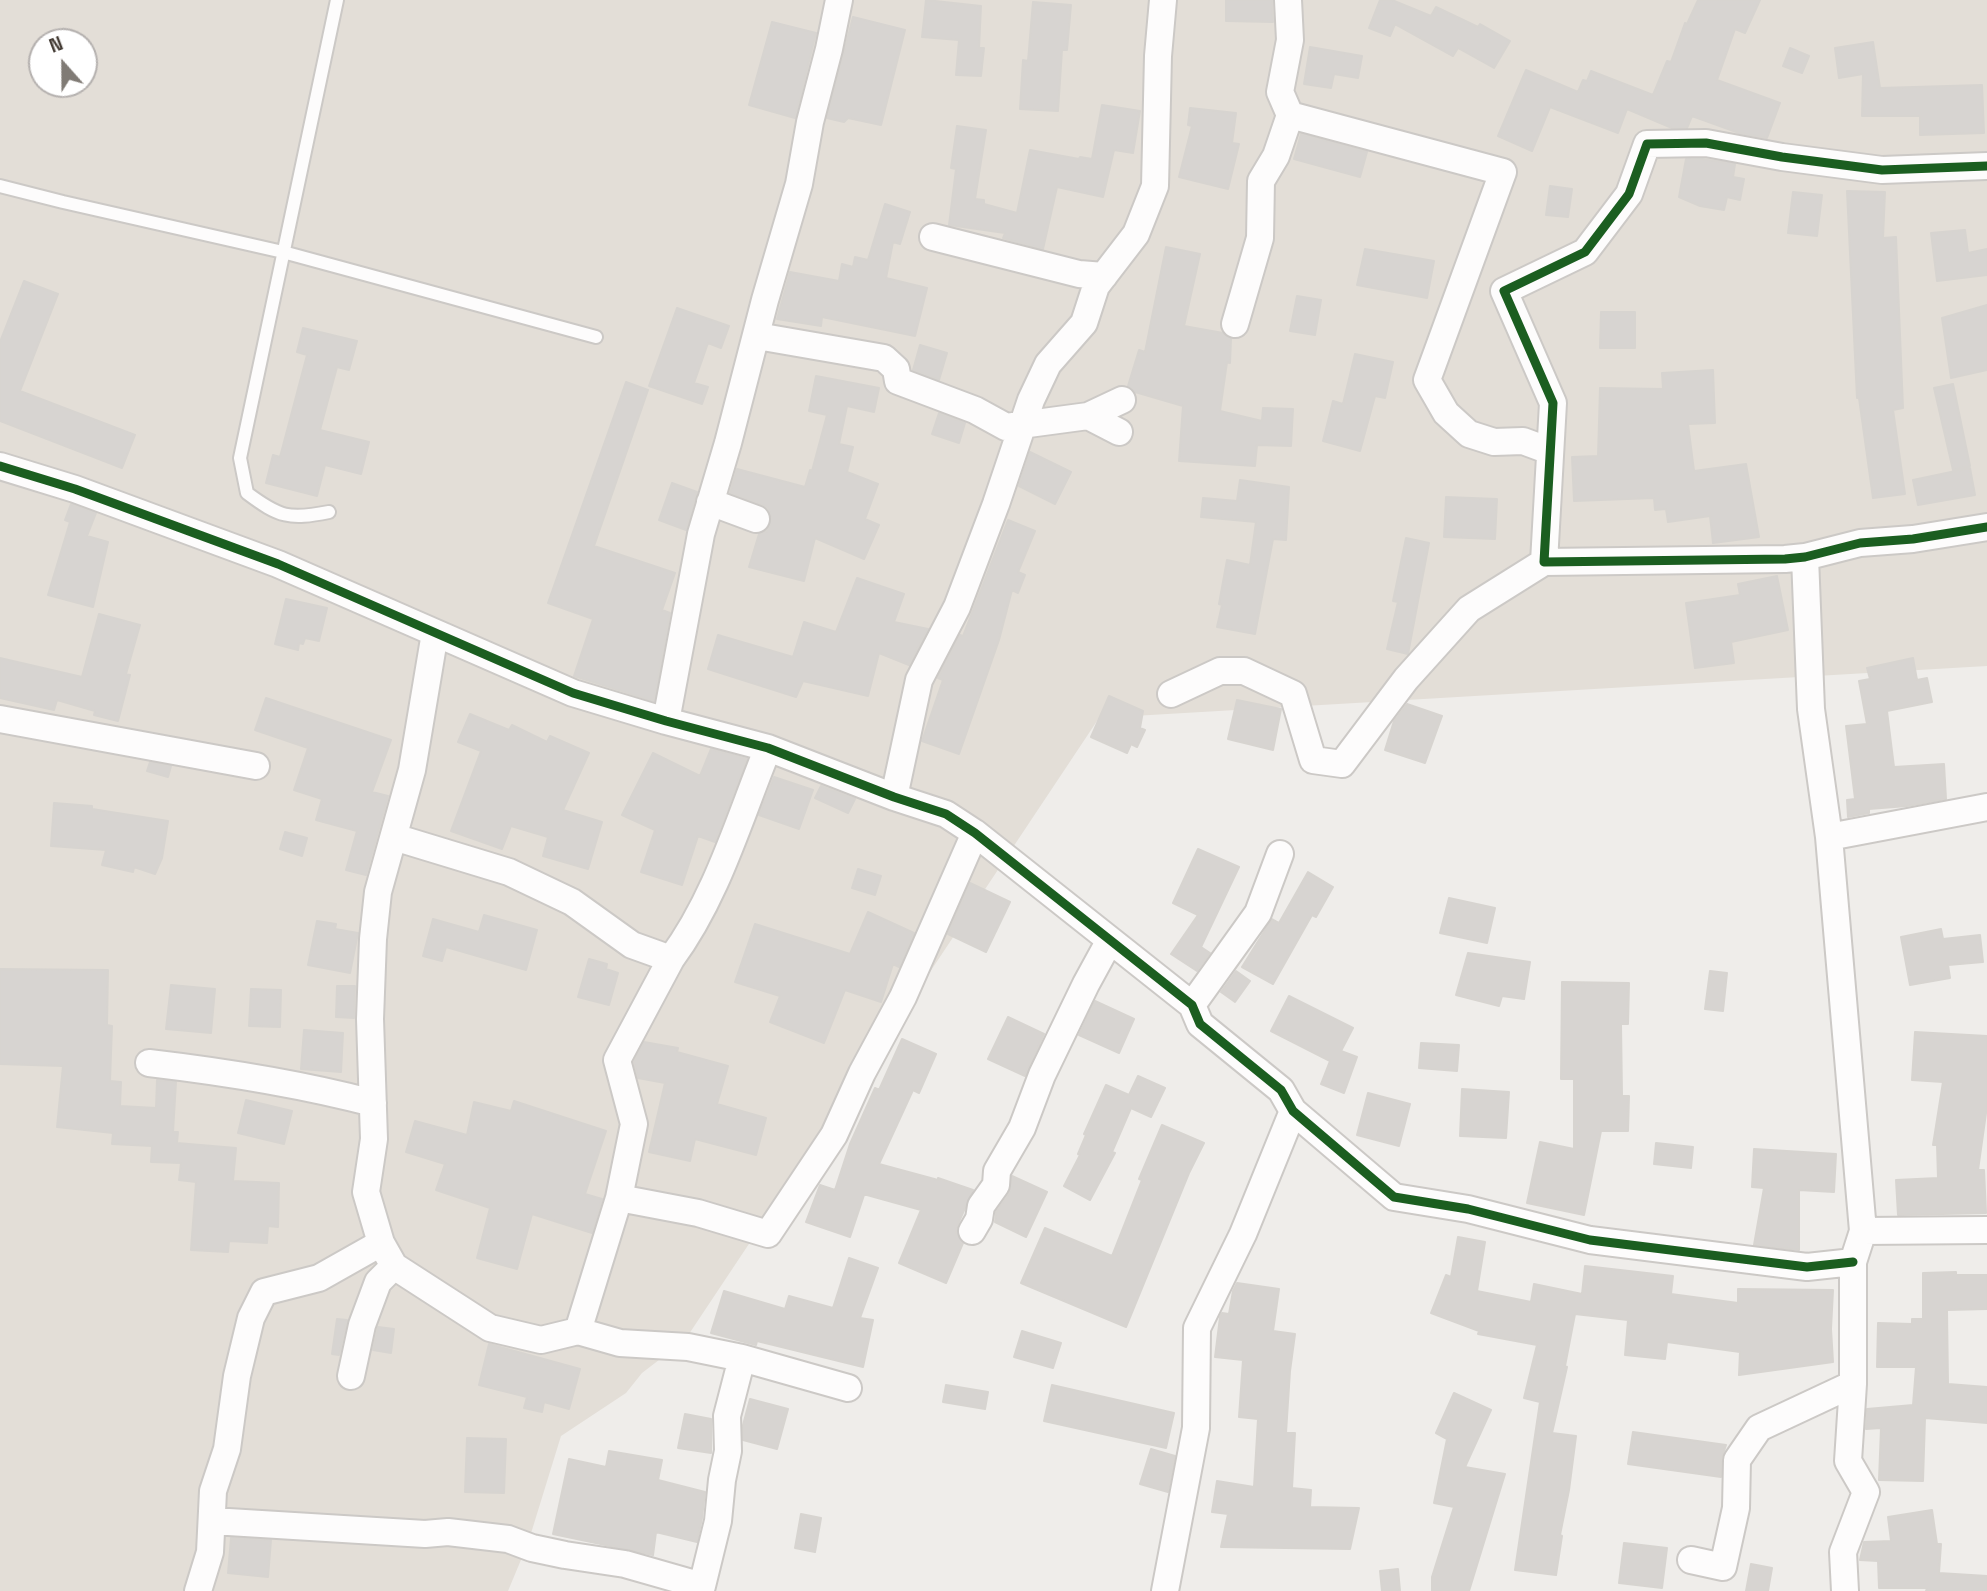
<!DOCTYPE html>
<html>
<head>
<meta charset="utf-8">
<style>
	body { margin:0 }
	#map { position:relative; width:1987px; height:1591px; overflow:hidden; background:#efedea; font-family:"Space Grotesk",sans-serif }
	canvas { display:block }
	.north { position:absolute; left:28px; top:28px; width:70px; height:70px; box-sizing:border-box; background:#fff; border:2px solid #b5b1af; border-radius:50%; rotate:339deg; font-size:19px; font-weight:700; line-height:28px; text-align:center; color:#453d36 }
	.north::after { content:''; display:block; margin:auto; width:24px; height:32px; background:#807b75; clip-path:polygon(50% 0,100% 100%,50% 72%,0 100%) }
</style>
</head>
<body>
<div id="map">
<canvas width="1987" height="1591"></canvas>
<div class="north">N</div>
</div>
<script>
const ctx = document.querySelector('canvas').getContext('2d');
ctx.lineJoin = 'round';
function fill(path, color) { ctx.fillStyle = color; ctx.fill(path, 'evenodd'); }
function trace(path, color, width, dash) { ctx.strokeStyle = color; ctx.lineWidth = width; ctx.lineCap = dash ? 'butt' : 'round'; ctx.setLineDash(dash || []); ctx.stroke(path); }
fill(new Path2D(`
	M0,0h1987v666l-888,52 -414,622 -43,33 -16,20 -65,43 -33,107 -20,48h-508zM42,42h42v42h-42z`), '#e3ded7');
const building = new Path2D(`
	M926,0l55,6 -2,42h5l-3,28 -25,-1 3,-35 -37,-3z
	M1226,0h46l1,22 -47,-1z
	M1380,0h12l39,16 5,-9 42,20 2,-3 30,17 -16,27 -36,-20 -5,8 -58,-32 -5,12 -21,-8z
	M1698,0h62l-15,33 -10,-4 -18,51 63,23 -13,35 -28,-5 -47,-17 -5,12h-15l-45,-19 -9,24 -68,-26 -18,44 -34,-15 28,-66 52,22 5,-12 4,1 4,-10 62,24 14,-34 4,1 14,-39 2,1z
	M1033,2l38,3 -4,45h-5l-4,61 -38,-2 3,-49 5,1z
	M853,17l52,13 -24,95 -33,-7 -4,4 -17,-4z
	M772,22l44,11 -21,85 -46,-13z
	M1873,42l7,46 102,-3 2,48 -64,2v-19h-58l1,-42 -24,4 -4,-30z
	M1310,47l52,9 -4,22 -24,-4 -3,14 -27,-4z
	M1790,48l19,8 -7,17 -19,-7z
	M1102,105l38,6 -7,42 -19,-3 -11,47 -46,-10 -14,62 -40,-11 2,-5 -56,-8 7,-56 -5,-1 6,-42 29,4 -11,69 9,1v4l33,9 13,-63 49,9 1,-2 12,2z
	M1190,108l46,5 -4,30 7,1 -11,45 -49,-12 13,-51 -4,-1z
	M1301,134l66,18 -7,25 -66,-18z
	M1686,159h16l33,5 -2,13 11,2 -4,21 -13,-3 -3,13 -24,-4 -21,-9z
	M1550,186l22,3 -4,28 -22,-2z
	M1847,191l38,1 -2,46 13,-1 7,171 -10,2 12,84 -32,4 -14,-100h-2z
	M1793,192l29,3 -5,41 -29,-3z
	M885,204l25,8 -10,32 -7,-2 -7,36 41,10 -12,48 -93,-19 -1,9 -44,-7 13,-47 49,9 3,-17 11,3 2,-10 13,3z
	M1965,230l3,23 19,-4v26l-50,6 -6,-48z
	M1166,247l34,7 -16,72 39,7 8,6 -1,24 -3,-1 -7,49 42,10 1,-13 30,1 -2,37 -34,-1 -2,21 -76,-5 4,-55 -48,-14 -7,-6 11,-36 6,2z
	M1365,249l69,12 -7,37 -70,-13z
	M24,281l34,13 -38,97 115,44 -13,33 -122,-47v-79z
	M1297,296l24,4 -6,35 -25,-4z
	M1987,305v65l-36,8 -9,-60z
	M677,308l52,18 -8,22 -13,-5 -14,40 14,4 -6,17 -53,-18z
	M1601,312h34v36h-35z
	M303,328l54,13 -8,29 -12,-3 -17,63 49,12 -8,32 -36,-9 -8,31 -51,-13 7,-28 7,2 27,-102 -10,-3z
	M920,345l27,8 -8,27 -26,-10z
	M1355,354l38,8 -8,36 -10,-2 -15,55 -37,-10 10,-40 10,3z
	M1713,370l2,53 -27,1 6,47 52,-7 13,73 -46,6 -3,-27 -42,6 -2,-13 -11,1 -1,-12 -80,3 -2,-44 26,-1 2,-68 63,1 -1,-16z
	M816,376l63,12 -5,24 -27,-6 -8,38 14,3 -6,25 31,12 -13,35 14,6 -15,34 -49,-21 -11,43 -55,-14 10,-33 8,-3 3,-6 1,-9 -3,-8 -6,-3 -32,-12 7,-24 68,18 5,-17 2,1 15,-56 -18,-4z
	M626,382l22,8 -54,156 81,27 -13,37 8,3 -16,88 -80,-25 19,-57 -45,-16z
	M1953,384l17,82 -17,4 -19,-82z
	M939,413l26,10 -6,20 -27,-9z
	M1030,452l41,20 -16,32 -36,-18z
	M1970,468l5,27 -57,10 -5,-25z
	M1240,480l49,7 -3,53 -13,-1 -18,95 -38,-7 5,-22 -3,-1 8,-44 23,5 6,-43 -55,-5 2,-19 34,3z
	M672,483l25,9 -11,38 -27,-10z
	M1446,497l51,2 -2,40 -51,-2z
	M71,504l25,9 -9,23 21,6 -15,65 -45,-12 22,-73 -5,-2z
	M1008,520l27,11 -17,41 7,3 -7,18 -6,-3 -13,50 -40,114 -37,-13 21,-61 -5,-2 22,-43 3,1z
	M1406,538l23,5 -21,111 -21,-5 11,-47 -5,-1z
	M1777,576l11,54 -57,12 3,21 -39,5 -9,-65 54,-8 -2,-11z
	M857,578l47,16 -10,28 34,7 -19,36 -30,-12 -11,43 -65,-15 -7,16 -88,-28 10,-34 75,22 11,-35 32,10z
	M286,599l41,9 -8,33 -14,-3 -2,6 -4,-1 -1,7 -23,-6z
	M99,614l41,11 -14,49 4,1 -12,46 -24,-6 1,-4 -38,-11 -3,10 -54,-12v-40l82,19z
	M1913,658l4,22 10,-2 5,24 -45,9 7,56 50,-3 2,35 -39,7 -38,3v4l-21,4 -1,-17 8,-1 -9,-73 21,-2 -8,-43 11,-2 -3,-11z
	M1109,696l34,15 -3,17 5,2 -8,17 -6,-3 -4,9 -36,-16z
	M266,698l125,42 -19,52 16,4 -22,79 -20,-5 11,-39 -41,-11 6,-21 -28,-9 14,-42 -53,-18z
	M1237,700l44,9 -8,41 -45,-11z
	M1407,704l35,12 -17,47 -40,-13 9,-29z
	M470,714l39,16 3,-5 35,17 3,-6 39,17 -26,57 39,12 -14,47 -45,-13 5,-19 -37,-11 -9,23 -51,-18 30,-80 -23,-9z
	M711,749l36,10 -32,83 -17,-6 -16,49 -41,-13 14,-42 -33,-15 31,-62 47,23z
	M150,762l21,4 -3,11 -21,-6z
	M774,777l39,13 -14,39 -40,-14z
	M821,786l34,13 -7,14 -33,-15z
	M54,803l38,3v3l76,12 -6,37 -7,16 -21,-7 -1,5 -31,-7 4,-15 -55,-4z
	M285,832l22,6 -5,18 -22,-7z
	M1198,849l41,18 -38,80 9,6 -13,18 -26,-17 27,-39 -25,-12z
	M858,869l23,7 -6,19 -23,-7z
	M1308,872l25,15 -17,30 -4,-2 -39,69 -31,-17 30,-48 7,4z
	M970,883l40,19 -24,50 -38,-18z
	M1449,898l46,10 -8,35 -47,-10z
	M868,912l46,21 -15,34 -6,-3 -12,38 -36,-12 -21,53 -54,-21 10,-26 -45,-14 20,-58 95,30z
	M484,915l53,15 -11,40 -80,-23 -4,14 -19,-5 10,-37 46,13z
	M317,921l19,3 -1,5 23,4 -8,40 -42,-8z
	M1941,929l2,10 37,-4 3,27 -35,3 2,13 -40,7 -9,-48z
	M1468,953l62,9 -6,37 -22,-3 -3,10 -43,-11z
	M589,959l18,5 -1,5 12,4 -9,32 -31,-8z
	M0,969l108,1 -1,55 5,1 -2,55 11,1 -1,24 36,2 1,-28 19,2 -3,50h5l-1,11 59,5 -3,33 46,2 -1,44 -10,-1 -1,17 -38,-2 -1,11 -37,-2 5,-68 -17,-2 2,-17 -30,-1 1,-16 -40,-2 1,-11 -56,-6 6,-61 -63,-2z
	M1236,971l14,10 -15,21 -14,-10z
	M1710,971l17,2 -4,38 -18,-2z
	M1562,982l67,1 -1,41h-7l1,72h7l-1,35h-27l-17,84 -57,-12 13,-61 34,7v-70h-13z
	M171,985l44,4 -4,44 -45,-4z
	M337,986h18l-1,32 -18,-1z
	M251,989l30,1 -1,37 -31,-1z
	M1289,996l64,32 -12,23 16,6 -13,36 -23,-9 9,-23 -59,-30z
	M1095,1001l39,18 -15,34 -40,-18z
	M1008,1017l36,17 -19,42 -37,-17z
	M304,1030l39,3 -2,39 -40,-3z
	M1915,1032l72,4v70l-9,64h6l2,43 -88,2 -2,-35 42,-2 -1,-33h-4l10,-63 -31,-2z
	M902,1039l34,15 -17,39 -6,-3 -34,74 59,16v-2l35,12 -15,34 -2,8 7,11 -17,40 -47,-20 22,-53 -54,-15h-3l-14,42 -44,-15 14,-37 15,5 15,-46 25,-56 4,2z
	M644,1042l34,6 -1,4 51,14 -11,38 49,14 -10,37 -61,-16 -5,22 -41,-9 16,-69 -27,-5 -4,-16z
	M1421,1043l38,2 -2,26 -38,-3z
	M1138,1076l27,12 -14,29 -20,-9 -19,44 3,1 -25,47 -26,-14 16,-31 -2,-1 8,-19 -2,-1 22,-49 23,10z
	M1462,1089l47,3 -3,46 -46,-2z
	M1368,1093l42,11 -11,42 -42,-11z
	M246,1100l46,11 -8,33 -46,-11z
	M514,1101l92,30 -21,63 17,5 -10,34 -60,-19 -15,55 -40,-11 13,-50 -54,-18 9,-26 -39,-12 9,-31 52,14 7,-33 37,9z
	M1162,1125l42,18 -15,30 -63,154 -105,-44 24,-55 67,28 30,-76 -3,-1z
	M1656,1143l37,4 -2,21 -37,-4z
	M1754,1149l82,5 -2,38 -35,-2v60l-45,-5 10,-57 -12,-1z
	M1012,1176l35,16 -21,45 -31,-15 1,-10 13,-18z
	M1458,1237l27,5 -8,49 54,11 3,-18 48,10 3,-28 88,10 -2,18 67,9v-14l95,1 -2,39 2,33 -94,13 1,-23 -73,-10 -2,17 -40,-4 3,-35 -53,-6 -10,52 2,1 -15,66 24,3 -7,54 -9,45 2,1 -6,39 -41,-5 25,-168 -16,-4 13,-53 -59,-11 1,-3 -48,-18 15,-38 5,2z
	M849,1258l29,10 -18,50 13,2 -10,47 -106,-26 -1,4 -45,-12 13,-42 61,18 4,-13 44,12z
	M1956,1272v3h31v34l-40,1 1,74 39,3v36l-62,-5 -2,63 -44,-1 2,-52 -15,1 1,-20 46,-4 3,-38h-39l1,-44 34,1v-5h11v-46z
	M1237,1283l42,6 -6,42 22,3 -5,37 -4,62h9l-3,55 19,2 -1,17 49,1 -9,41 -129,-2 7,-33 -16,-2 5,-31 37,6 4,-68 -19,-2 4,-57 -28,-3 5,-40 2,-4 7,1 4,-23z
	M337,1319l10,1 -8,35 -7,-1z
	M378,1327l16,2 -3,24 -18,-3z
	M1022,1331l39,12 -8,25 -39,-11z
	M489,1344l91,25 -11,40 -25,-7 -2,10 -18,-4 3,-11 -48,-12z
	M946,1385l42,7 -3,17 -42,-7z
	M1052,1385l122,28 -8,35 -122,-27z
	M1454,1393l37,17 -26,57 40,7 -36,117h-37v-14l22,-70 -20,-4 13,-64 -11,-6z
	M750,1399l38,10 -11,40 -34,-9v-15z
	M685,1414l26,5v34l-33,-5z
	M1633,1432l93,13 -5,15v17l-93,-13z
	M467,1438l39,1 -2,54 -39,-1z
	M1151,1449l24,7 -7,36 -28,-8z
	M609,1451l53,9 -4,20 47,12 -3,26 -5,24 -41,-10 -3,23 -100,-21 16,-75 37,8z
	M1932,1510l5,34h4l-2,29 48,3v15h-61l1,-3h-48l-1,-27 -18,-1 4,-18 27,-1 -3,-24z
	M801,1514l20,4 -6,34 -20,-4z
	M231,1538l40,2 -3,37 -40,-4z
	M1624,1543l43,5 -5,40 -43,-5z
	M1751,1564l21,4 -4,23h-22z
	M1398,1569l2,22h-18l-2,-20z`);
fill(building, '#d7d4d1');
trace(building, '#d7d4d0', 2);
const service = new Path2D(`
	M0,186l63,16 220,50 313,85
	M329,512c-40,8 -50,5 -82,-19l-7,-35 97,-458`);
const minor = new Path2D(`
	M1290,115l213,57 -76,208 19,33 23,21 25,8 29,-1 27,10
	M1987,166l-105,4 -100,-13 -76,-14 -59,1 -18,50 -44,58 -81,39 49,112 -9,159 241,-3 20,-2 55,-14 53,-4 74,-12
	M933,237l146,37 25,2
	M1235,324l25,-86 1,-57 15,-25 14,-41 -10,-23 10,-52 -2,-40
	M757,336l127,22 12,11 2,12 77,29 31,17 82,-11 34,-16
	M1088,416l31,16
	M0,466l75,23 203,75 295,129 93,28 102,27 126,49 52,17 29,19 217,172 8,19 81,66 12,21 101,86 74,12 122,31 217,27 46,-5
	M710,502l46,17
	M1805,557l6,152 18,128 34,394 -10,31v122l-5,77 18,31 -23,60 2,39
	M1171,694l49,-23h24l49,23 20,66 29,4 64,-85 63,-70 75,-47
	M0,719l256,47
	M666,721l35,-187 27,-91 37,-143 34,-116 11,-62 19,-73 10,-49
	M894,797l25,-117 38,-73 39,-103 35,-104 17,-36 36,-41 12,-37 40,-52 19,-48 3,-130 5,-56
	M394,837l115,35 63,30 60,43 39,14c46,-62 68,-140 97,-211
	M1829,837l158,-30
	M1192,1005l66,-92 22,-59
	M149,1063c77,9 148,20 224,40
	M619,1198l15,-74 -17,-64 54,-101
	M972,1231l7,-12 2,-13 15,-21 1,-14 25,-43 20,-53 44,-91 24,-44
	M1863,1231l124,-1
	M394,1266l96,62 51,12 37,-9 42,12 68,4 54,11 106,30
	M578,1331l41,-133 79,15 70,21 66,-99 28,-62 41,-76 72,-164
	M351,1376l11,-51 16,-43 16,-16 -13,-23 -15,-51 8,-53 -4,-120 3,-80 5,-47 34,-122 23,-137
	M212,1521l213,13 23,-2 60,7 24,9 33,7 60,9 77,22 16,-65 4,-41 6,-29 -1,-35 15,-58
	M1691,1560l32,7 13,-59 1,-48 22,-32 94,-44
	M198,1591l12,-39 3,-61 14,-42 10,-73 14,-58 13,-26 55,-14 62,-35
	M1165,1591l31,-163 1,-100 46,-94 50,-123`);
trace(service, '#ccc9c6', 16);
trace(minor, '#ccc9c6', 30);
trace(service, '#fdfcfc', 12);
trace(minor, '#fdfcfc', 26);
trace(new Path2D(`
	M1987,166l-105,4 -100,-13 -76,-14 -59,1 -18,50 -44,58 -81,39 49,112 -9,159 241,-3 20,-2 55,-14 53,-4 74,-12
	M0,466l75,23 203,75 295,129 93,28 102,27 126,49 52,17 29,19 217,172 8,19 81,66 12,21 101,86 74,12 122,31 217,27 46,-5`), '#1b5e20', 9);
</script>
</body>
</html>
